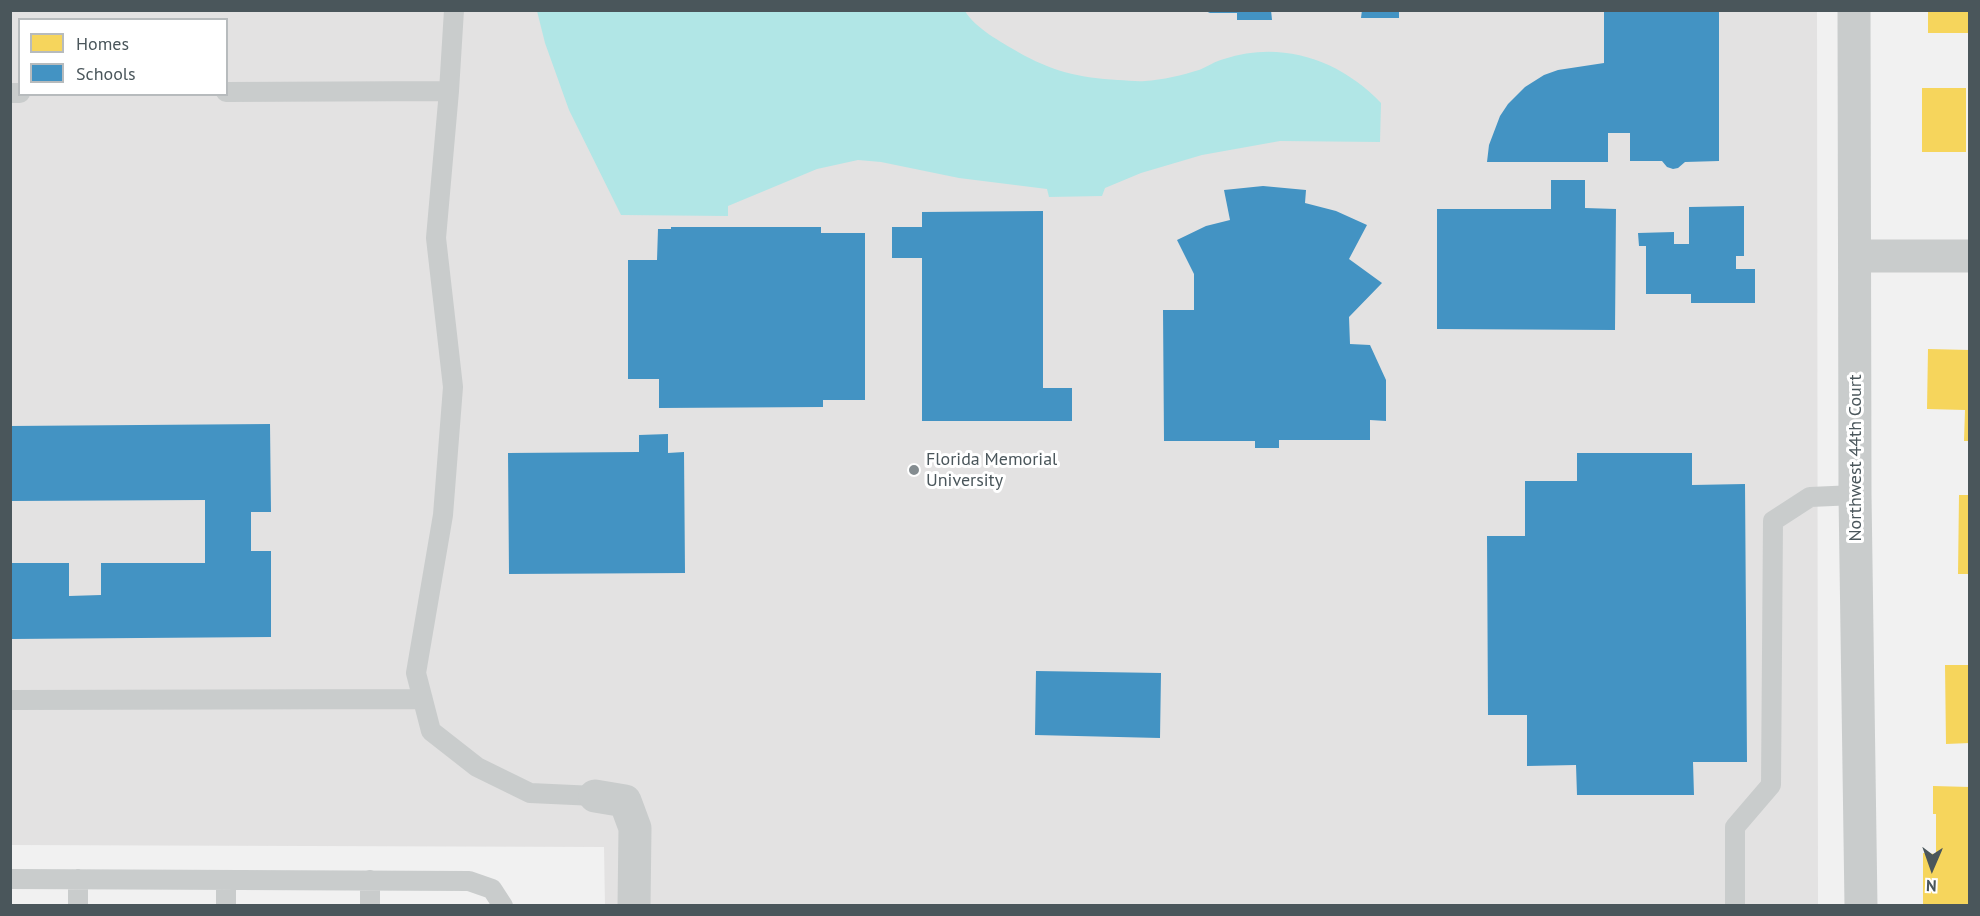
<!DOCTYPE html>
<html>
<head>
<meta charset="utf-8">
<style>
	body { margin:0 }
	#map { position:relative; width:1980px; height:916px; overflow:hidden; background:#f1f1f1; font-family:"PT Sans",sans-serif }
	canvas { display:block }
	.frame { position:absolute; inset:0; border:12px solid #4a565b; pointer-events:none }
	.legend { position:absolute; left:18px; top:18px; width:210px; height:78px; box-sizing:border-box; background:#fff; border:2px solid #b7bbbd; margin:0; padding:8px 10px; list-style:none; font-size:18px; color:#4a565b }
	.legend li { display:flex; align-items:center; gap:12px; height:30px }
	.legend b { width:30px; border:2px solid #b7bbbd }
	.north { position:absolute; left:1902px; top:838px; width:60px; height:60px; -webkit-text-stroke:4px #fff; paint-order:stroke; rotate:182deg; font-size:16px; font-weight:700; line-height:24px; text-align:center; color:#4a565b }
	.north::after { content:''; display:block; margin:auto; width:21px; height:27px; background:#4a565b; clip-path:polygon(50% 0,100% 100%,50% 72%,0 100%) }
</style>
</head>
<body>
<div id="map">
<canvas width="1980" height="916"></canvas>
<div class="frame"></div>
<ul class="legend">
<li><b style="height:16px;background:#f6d55c"></b>Homes</li>
<li><b style="height:16px;background:#4393c3"></b>Schools</li>
</ul>
<div class="north">N</div>
</div>
<script>
const ctx = document.querySelector('canvas').getContext('2d');
ctx.lineJoin = 'round';
function fill(path, color) { ctx.fillStyle = color; ctx.fill(path, 'evenodd'); }
function trace(path, color, width, dash) { ctx.strokeStyle = color; ctx.lineWidth = width; ctx.lineCap = dash ? 'butt' : 'round'; ctx.setLineDash(dash || []); ctx.stroke(path); }
function label(font, color, halo, rows, align = 'center') {
  ctx.font = font + ' "PT Sans",sans-serif'; ctx.lineWidth = 6; ctx.setLineDash([]); ctx.textBaseline = 'middle'; ctx.strokeStyle = halo; ctx.fillStyle = color; for (const [text, x, y, turn = 0] of rows) {
    ctx.save(); ctx.translate(x, y); ctx.rotate((+turn || 0) * Math.PI / 180); ctx.textAlign = isNaN(turn) ? turn : align; if (halo) ctx.strokeText(text, 0, 0); ctx.fillText(text, 0, 0); ctx.restore();
  }
}
fill(new Path2D(`
	M11,11h1806l1,894 -1213,1 -1,-59 -593,-2zM20,20h206v74h-206z`), '#e3e2e2');
fill(new Path2D(`
	M537,11h428c10,17 36,31 53,41 33,19 62,26 100,28 9,0 19,2 27,1 17,-1 38,-6 54,-11 8,-3 16,-9 25,-11 58,-19 116,1 157,44l-1,39 -100,-1 -78,14 -61,18 -36,15 -3,8 -53,1 -2,-8 -88,-11 -78,-16 -23,-2 -41,9 -89,37v10l-107,-1 -52,-105 -24,-67z`), '#b1e6e6');
fill(new Path2D(`
	M1928,10h42v23h-42z
	M1922,88h44v64h-44z
	M1928,349l42,1v91h-6l1,-31 -38,-1z
	M1959,495h11v79h-12z
	M1945,665h25v78l-24,1z
	M1933,786l37,1v119h-47v-53l13,1v-40h-3z`), '#f6d55c');
fill(new Path2D(`
	M1203,10h68l1,10h-35v-7h-27z
	M1362,10h37v8h-38z
	M1604,10h115v151l-34,1 -7,6 -5,1 -6,-2 -5,-6h-32v-28h-22v29h-121l2,-17 11,-29 8,-12 17,-17 19,-12 14,-5 46,-7z
	M1551,180h34v28l31,1 -1,121 -178,-1v-120h114z
	M1263,186l43,4 -1,13 31,8 31,14 -18,34 33,24 -33,34 1,27 20,1 16,35v41l-16,-1v20h-91v8h-24v-7h-91l-1,-131h31v-36l-17,-34 29,-14 24,-6 -6,-30z
	M1744,206v50h-8v13h19v34h-64v-9h-45v-48h-7l-1,-13 36,-1v12h15v-37z
	M1043,211v177h29v33h-150v-163h-30v-31h30v-15z
	M671,227h150v6h44v167h-42v7l-164,1v-29h-31v-119h29l1,-31h13z
	M270,424l1,88h-20v39h20v86l-261,2v-76h59v33l32,-1v-32h104v-63l-195,1v-75z
	M668,434v19l16,-1 1,121 -176,1 -1,-121 131,-1v-17z
	M1577,453h115v32l53,-1 2,278h-54l1,33h-117l-1,-30 -49,1v-51h-39l-1,-179h38v-55h52z
	M1036,671l125,2 -1,65 -125,-3z`), '#4393c3');
trace(new Path2D(`
	M454,10l-5,81 -13,147 17,149 -10,128 -27,158 15,58 46,36 53,26 65,3
	M226,92l223,-1
	M10,93h10
	M10,700l413,-1
	M10,879l459,2 23,8 11,17
	M78,879v27
	M226,880v26
	M370,880v26
	M1735,906v-79l36,-42 2,-264 37,-24 45,-2`), '#c9cccc', 20);
trace(new Path2D(`
	M1854,10l1,485 6,411
	M1855,256h115
	M595,796l30,5 10,27 -1,78`), '#c9cccc', 33);
for (const [x, y, r, color] of [
	[914,470,6,"#848c90"]
]) { const dot = new Path2D(); dot.arc(x, y, r, 0, 2 * Math.PI); ctx.fillStyle = color; ctx.fill(dot); trace(dot, '#fff', 2); }
label('18px', '#4a565b', '#fff', [
	["Northwest 44th Court",1856,458,-90]
]);
label('18px', '#4a565b', '#fff', [
	["Florida Memorial",926,460],
	["University",926,481]
], 'left');
</script>
</body>
</html>
